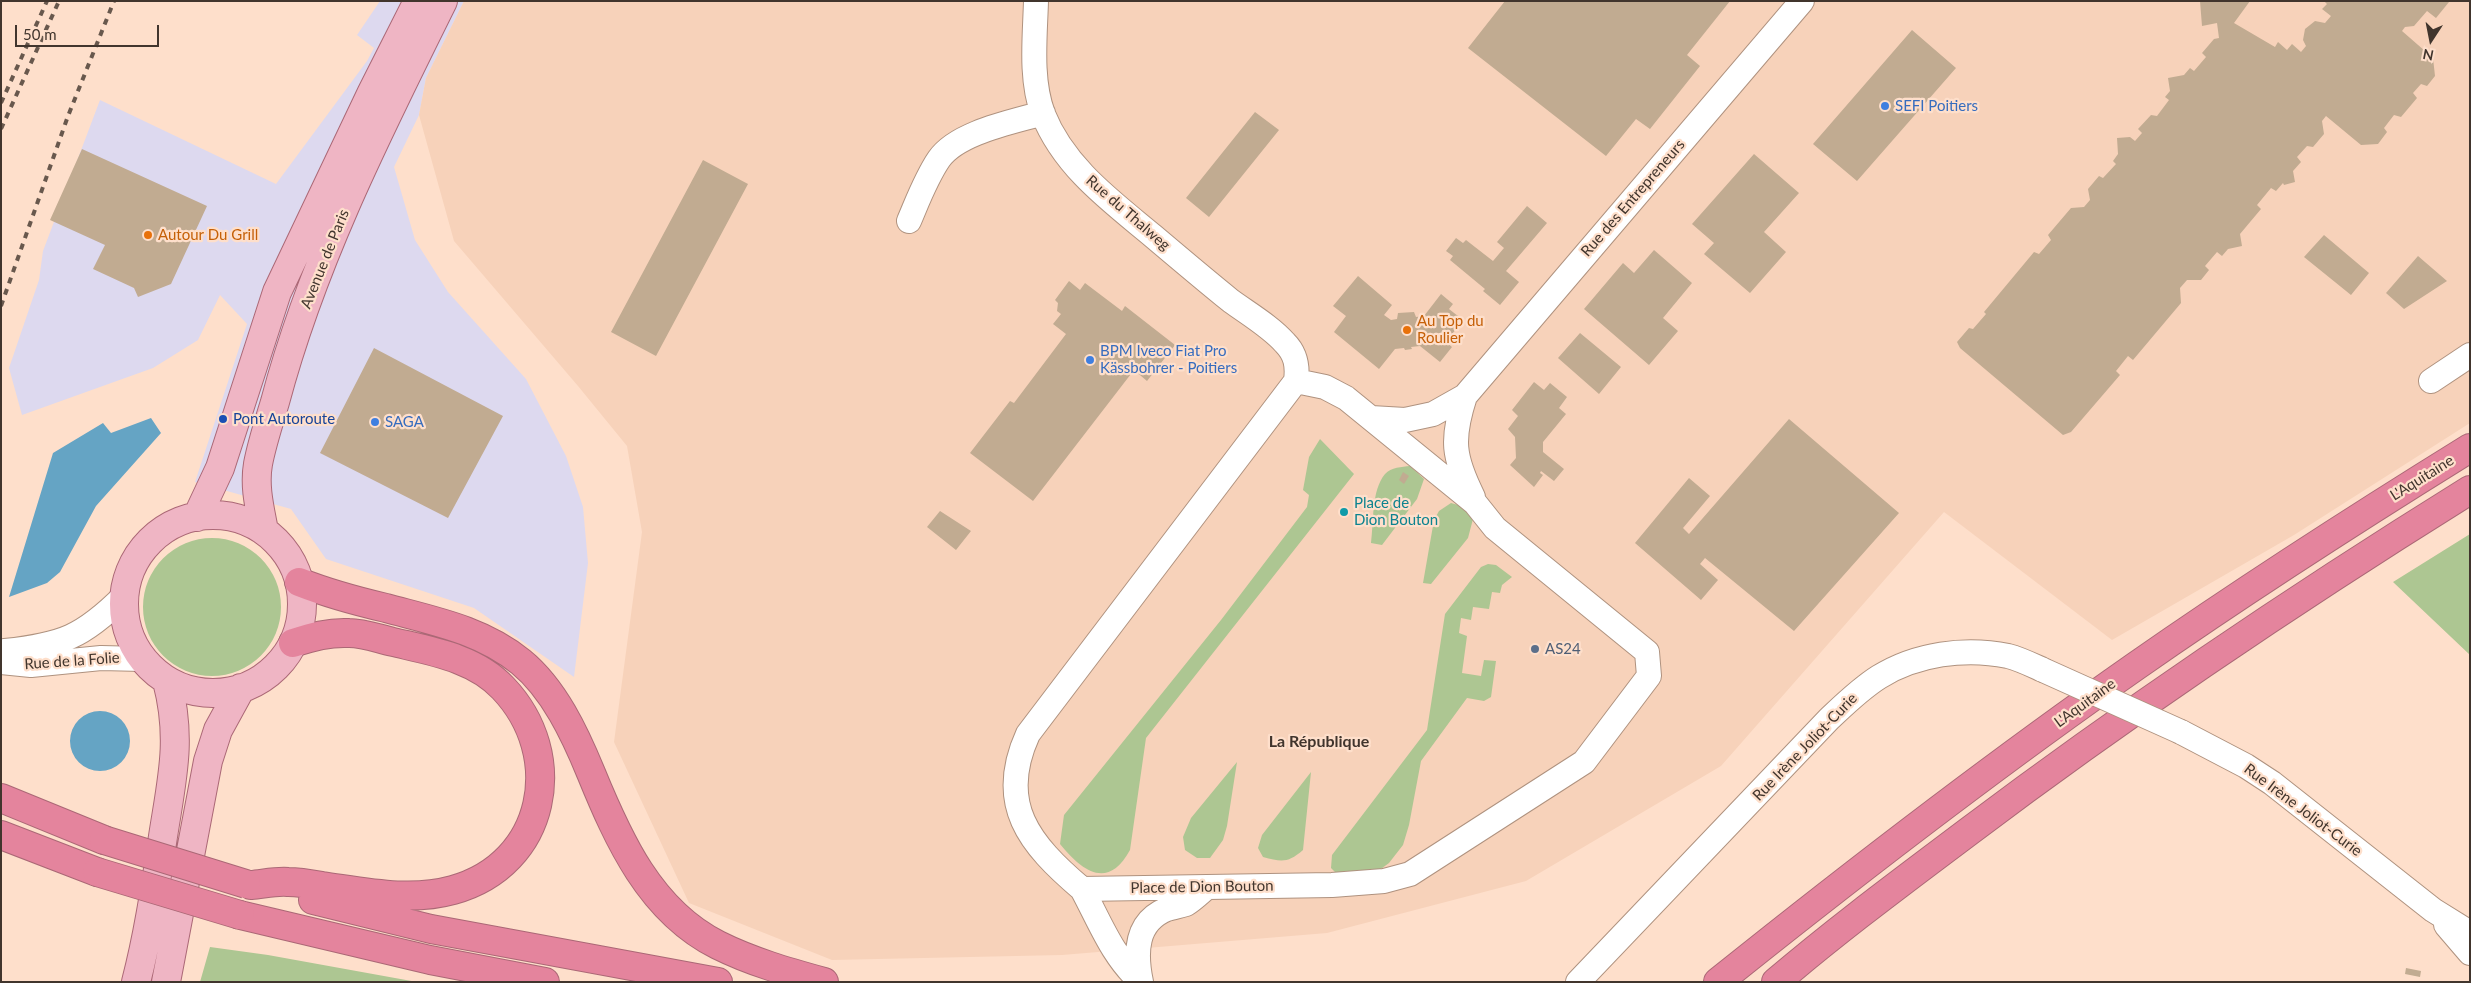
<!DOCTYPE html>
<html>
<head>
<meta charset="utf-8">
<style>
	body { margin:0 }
	#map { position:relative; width:2471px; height:983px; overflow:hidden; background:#fedfcb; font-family:Lato,sans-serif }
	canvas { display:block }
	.frame { position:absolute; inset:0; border:2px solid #41352d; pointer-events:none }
	.north { position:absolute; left:2406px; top:15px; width:50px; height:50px; -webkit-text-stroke:4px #fedfcb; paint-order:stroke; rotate:191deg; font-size:14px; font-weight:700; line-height:20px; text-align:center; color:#41352d }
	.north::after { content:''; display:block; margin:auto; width:18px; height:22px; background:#41352d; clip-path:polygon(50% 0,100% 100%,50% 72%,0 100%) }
	.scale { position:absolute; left:15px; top:25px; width:144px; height:22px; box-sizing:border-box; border:2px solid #41352d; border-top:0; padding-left:6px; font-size:15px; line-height:18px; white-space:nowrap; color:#41352d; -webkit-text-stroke:4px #fedfcb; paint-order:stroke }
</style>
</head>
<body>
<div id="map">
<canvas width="2471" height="983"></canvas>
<div class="frame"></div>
<div class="north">N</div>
<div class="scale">50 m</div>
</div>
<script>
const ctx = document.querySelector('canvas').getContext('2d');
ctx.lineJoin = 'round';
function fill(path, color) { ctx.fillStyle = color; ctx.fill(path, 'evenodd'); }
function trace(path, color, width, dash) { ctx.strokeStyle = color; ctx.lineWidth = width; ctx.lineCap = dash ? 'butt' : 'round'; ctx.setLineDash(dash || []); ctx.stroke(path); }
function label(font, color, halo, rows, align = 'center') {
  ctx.font = font + ' Lato,sans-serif'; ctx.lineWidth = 4.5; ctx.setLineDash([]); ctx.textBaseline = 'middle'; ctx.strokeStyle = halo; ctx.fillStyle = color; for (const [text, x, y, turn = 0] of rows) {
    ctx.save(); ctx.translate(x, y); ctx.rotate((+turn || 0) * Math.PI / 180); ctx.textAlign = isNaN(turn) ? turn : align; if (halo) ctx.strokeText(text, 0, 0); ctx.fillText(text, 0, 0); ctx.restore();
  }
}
fill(new Path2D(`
	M380,1h84l-38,77 -7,37 -25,52 21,73 33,52 78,87 40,77 17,51 5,56 -14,114 -100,-69 -148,-49 -35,-50 -96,-27 52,-158 -27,-29 -22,45 -45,28 -131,47 -13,-47 30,-88 4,-29 57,-151 176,84 91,-123 7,-13 -17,-13z`), '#ddd9ef');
fill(new Path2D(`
	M464,1h2006v422l-176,112 -182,105 -168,-128 -223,254 -195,115 -199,52 -265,22 -230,5 -143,-57 -75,-161 28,-210 -15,-86 -49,-60 -124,-145 -35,-126 7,-37z`), '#f7d2ba');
fill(new Path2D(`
	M1320,439l34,35 -208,264 -16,112c-22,40 -47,22 -70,-6l4,-29 157,-195 86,-113 2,-12 -6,-5 6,-33z
	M1410,466l14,13 -7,20 -35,46 -11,-2c3,-21 0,-52 14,-69 6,-7 17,-7 25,-8z
	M1451,503l14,4 8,12 -5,19 -37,46 -8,-1 11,-63 5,-9z
	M2470,534v121l-77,-73z
	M143 607a69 69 0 1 1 138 0a69 69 0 1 1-138 0Z
	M1488,564l8,1 16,12 -10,8 -2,8 -8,-1 -3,17 -16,-2 -2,13 -10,-2 -2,15 8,3 -5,37 19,3 3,-16 12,1 -5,36 -7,4 -17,-3 -46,63 -12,64 -6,20 -14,18 -15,11h-37l-6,-6 1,-13 95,-125 18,-116 36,-47z
	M1237,762l-10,64 -4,14 -13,18h-13l-12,-8 -2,-13 8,-19z
	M1311,772l-8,78c-15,13 -21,12 -40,7l-5,-9 4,-13z
	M210,947l58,8 149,27h-217z`), '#adc692');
fill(new Path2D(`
	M151,418l10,15 -65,73 -36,66 -13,11 -38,14 44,-144 50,-30 8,10z
	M70 741a30 30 0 1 1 60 0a30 30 0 1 1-60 0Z`), '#65a4c4');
fill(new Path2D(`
	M1505,1h225l-43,54 13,11 -50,63 -14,-10 -30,37 -138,-108z
	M2200,1h50l-16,22 41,24 3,-5 9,8 5,-6 9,8 5,-6 -3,-6 2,-11 10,-8 10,2 6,-7 -9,-7 5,-5 -3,-3 125,1 -13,16 -9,-7 -13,15 -9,1 -3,4 31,27 2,18 -8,10 -6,-2 -8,9 4,5 -16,19 -7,-2 -10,13 3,4 -9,12 -17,1 -35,-29 -4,5 2,13 -11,13 -6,-1 -10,11 4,5 -8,9 2,11 -11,3 -1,-2 -7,8 -5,-3 -14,17 4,4 -21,25 2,12 -14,3 -6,7 -5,-4 -12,14 4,4 -8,10h-14l-7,8 1,15 -48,57 -5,-4 -12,15 4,4 -49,57 -8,3 -103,-87 -3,-6 12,-14 4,1 13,-15 -2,-2 50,-60 5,2 12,-14 -3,-5 23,-27 13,-1 6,-7 -2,-11 11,-13 4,2 13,-14 -3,-3 5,-7 -1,-16 13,-1 5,4 7,-8 -4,-4 13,-14 6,1 12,-16 -4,-3 5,-6 -2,-13 16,-3 6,-7 4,3 12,-14 -4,-4 12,-14 5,-1 -2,-15 -15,3z
	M1912,30l44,38 -99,113 -44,-37z
	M1255,112l24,18 -70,87 -23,-19z
	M82,149l125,57 -36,78 -33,13 -4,-9 -41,-19 12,-24 -55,-25z
	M1754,154l45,39 -35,39 22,20 -36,41 -46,-39 10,-11 -22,-19z
	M703,160l45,24 -92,172 -45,-24z
	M1527,206l20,17 -41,48 13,11 -19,23 -17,-14 2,-2 -35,-29 3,-4 -7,-5 10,-13 7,5 3,-3 27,21 11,-13 -7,-6z
	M2324,235l45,38 -18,22 -47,-38z
	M1654,250l38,33 -29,35 15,13 -29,34 -65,-56 39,-46 11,10z
	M2418,256l29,25 -43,28 -18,-16z
	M1358,276l34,29 -8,10 7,5 6,-1 1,-6 16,-1 2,5 8,-1 17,-22 12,10 -4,5 14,11 -17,22 6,5 -12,15 -20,-16 -9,1 1,2 -7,1 -1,-2 -9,1 -16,20 -45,-37 12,-16 -13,-10z
	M1069,281l11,9 5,-7 37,28 3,-5 50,39 -28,36 -13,-11 -101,131 -63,-48 40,-52 4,2 52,-69 -13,-10 8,-10 -4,-3 1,-8 -3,-3z
	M1580,333l41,34 -22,27 -41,-36z
	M374,348l129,68 -55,102 -128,-65z
	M1534,382l10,8 6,-7 17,14 -8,11 7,6 -23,28v10l21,17 -10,12 -13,-10 -1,2 3,2 -9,12 -24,-22 6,-7 -1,-21 -7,-8 10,-13 -6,-6z
	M1789,419l110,94 -105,118 -89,-73 -5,6 18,16 -17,20 -66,-57 54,-65 21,18 -27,32 6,6z
	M1403,472l6,4 -5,8 -5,-4z
	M940,511l31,20 -15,19 -29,-23z
	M2406,968l15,3 -1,6 -15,-3z`), '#c1ab91');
const minor = new Path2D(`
	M1036,1c-1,36 -6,78 7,113 21,53 68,87 110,122 26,22 52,44 78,65 18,13 40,26 54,42 11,11 13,23 11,38
	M909,221c9,-21 17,-43 30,-62 19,-27 74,-37 104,-46
	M1296,381l29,6 21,11 129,105 20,25 152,124 2,24 -65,86 -174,112 -26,7 -52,4 -250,4c-53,-45 -86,-85 -54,-155z
	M2431,381l39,-26
	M1465,396c-14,43 -12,61 8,101
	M1371,418l34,2 28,-6 32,-18 337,-395
	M5,651c57,-6 78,-14 119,-55
	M1,662l30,3 70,-7 41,1
	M2181,732l65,34 26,17 161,127 37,23
	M1082,889c18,33 30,67 59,93
	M2446,925l24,28
	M1141,982c-6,-29 -6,-60 26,-73 6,-2 13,-3 19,-5 7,-4 15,-12 21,-17
	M1578,982l251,-263c16,-15 31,-30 50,-42 37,-23 86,-30 129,-21 12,3 24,9 35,14`);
const major = new Path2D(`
	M124 604a89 89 0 1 1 178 0a89 89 0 1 1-178 0Z
	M197,517l23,-49 57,-176 95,-200 46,-91
	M264,531c-4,-22 -10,-44 -6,-67 4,-21 11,-42 17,-62 37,-140 104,-272 168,-401
	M136,982c12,-46 19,-93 26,-139 9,-61 21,-101 5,-162
	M166,982l42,-221 10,-31 23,-42`);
const highway = new Path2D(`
	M299,582c28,11 57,19 87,26 48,13 96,22 135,54 33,27 54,72 70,111 27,66 59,138 127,172 34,17 70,27 106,37
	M1,798l103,42
	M1,835l96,37
	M251,885c12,-1 25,-4 37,-3 11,0 23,2 34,4 43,6 88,16 131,4 94,-26 114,-135 50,-202 -28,-30 -72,-37 -110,-46 -14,-3 -29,-9 -44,-9 -20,-1 -37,4 -56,10
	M313,900l118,29 287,53
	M240,915l190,45 115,22
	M1718,982c136,-109 275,-216 418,-316 109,-76 221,-148 334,-218
	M1776,982c62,-53 127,-101 192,-150 162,-122 330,-235 502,-342`);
trace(minor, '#af927f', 26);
trace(major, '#ab6876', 30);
trace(highway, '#ab6876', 30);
trace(minor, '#fff', 24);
trace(major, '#efb5c4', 28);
trace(highway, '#e4849d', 28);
trace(new Path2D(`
	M1,103l46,-102
	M1,129l58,-128
	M1,306l67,-190 46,-115`), '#68584d', 4, [6, 6]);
const minorBridge = new Path2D(`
	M2043,670l138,62`);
const highwayBridge = new Path2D(`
	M104,840l142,44
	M97,872l143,43`);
trace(minorBridge, '#af927f', 26, []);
trace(highwayBridge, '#ab6876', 30, []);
trace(minorBridge, '#fff', 24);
trace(highwayBridge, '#e4849d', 28);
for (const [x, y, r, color] of [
	[1885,106,5,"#3f7fe0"],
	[148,235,5,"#e8710a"],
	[1407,330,5,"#e8710a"],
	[1090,360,5,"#3f7fe0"],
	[223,419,5,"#1a4fb4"],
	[375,422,5,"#3f7fe0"],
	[1344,512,5,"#0f9aa8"],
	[1535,649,5,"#5c6f8a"]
]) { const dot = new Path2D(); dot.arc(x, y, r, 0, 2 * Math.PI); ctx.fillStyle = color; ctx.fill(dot); trace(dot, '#fedfcb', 2); }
label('15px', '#366cbe', '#fedfcb', [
	["SEFI Poitiers",1895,106],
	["BPM Iveco Fiat Pro",1100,351],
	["Kässbohrer - Poitiers",1100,368],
	["SAGA",385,422]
], 'left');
label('15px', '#41352d', '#fedfcb', [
	["Rue des Entrepreneurs",1633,198,-49],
	["Rue du Thalweg",1128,213,41],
	["Avenue de Paris",325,259,-68],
	["L'Aquitaine",2422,478,-32],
	["Rue de la Folie",72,661,-4],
	["L'Aquitaine",2085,703,-36],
	["Rue Irène Joliot-Curie",1805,747,-46],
	["Rue Irène Joliot-Curie",2303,810,37],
	["Place de Dion Bouton",1202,887,-1]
]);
label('15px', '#c56008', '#fedfcb', [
	["Autour Du Grill",158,235],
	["Au Top du",1417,321],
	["Roulier",1417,338]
], 'left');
label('15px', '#164399', '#fedfcb', [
	["Pont Autoroute",233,419]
], 'left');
label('15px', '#0d838f', '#fedfcb', [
	["Place de",1354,503],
	["Dion Bouton",1354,520]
], 'left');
label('15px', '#4e5e75', '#fedfcb', [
	["AS24",1545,649]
], 'left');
label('bold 16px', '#41352d', '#fedfcb', [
	["La République",1319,742]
]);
</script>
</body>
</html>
